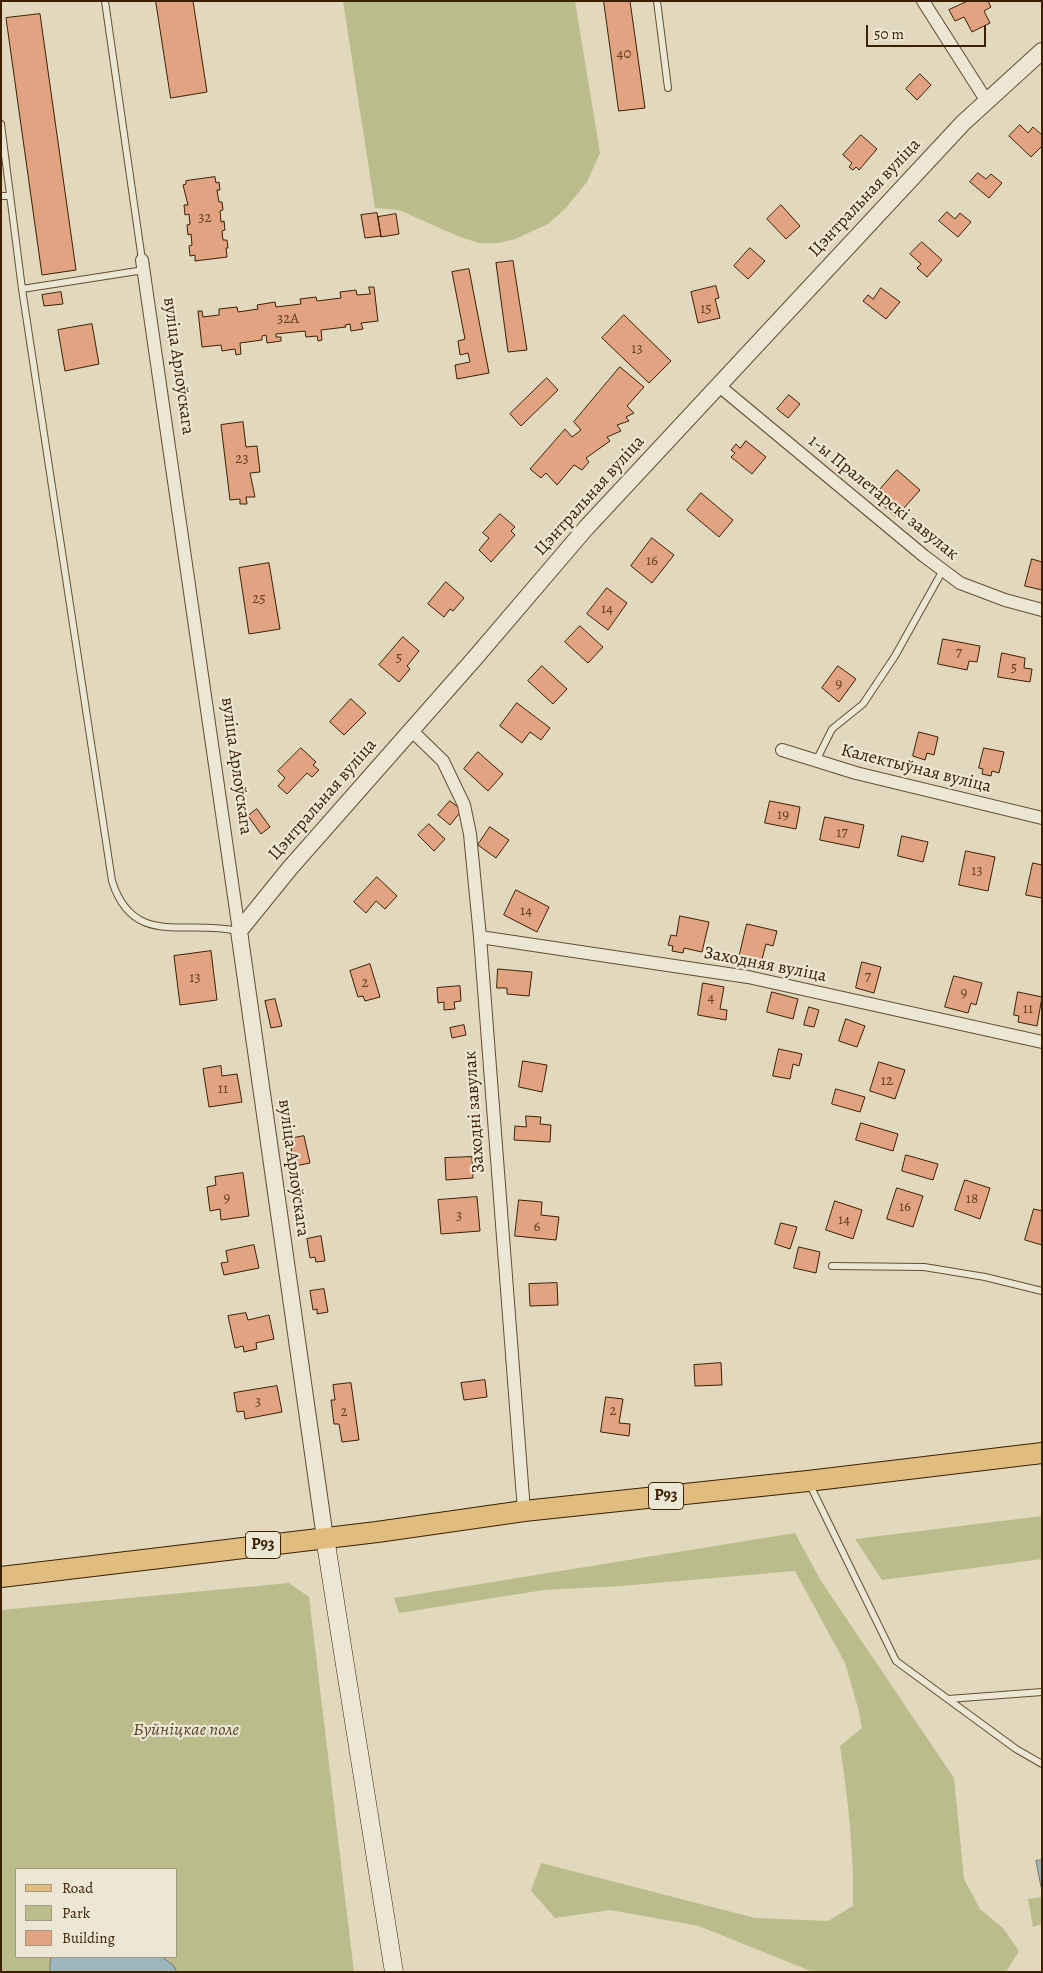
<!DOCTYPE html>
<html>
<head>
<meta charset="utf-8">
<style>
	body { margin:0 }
	#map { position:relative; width:1043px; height:1973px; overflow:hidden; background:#e1d8bd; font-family:Alegreya,serif }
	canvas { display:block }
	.frame { position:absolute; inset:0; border:2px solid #3b2002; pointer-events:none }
	.legend { position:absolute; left:15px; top:1868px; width:162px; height:90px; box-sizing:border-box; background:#ece6d4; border:1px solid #a59780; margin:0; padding:6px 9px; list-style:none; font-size:15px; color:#3b2002 }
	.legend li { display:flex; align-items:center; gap:10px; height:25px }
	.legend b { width:25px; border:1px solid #a59780 }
	.scale { position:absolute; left:866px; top:25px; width:120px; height:22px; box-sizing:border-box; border:2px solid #3b2002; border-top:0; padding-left:6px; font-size:15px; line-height:18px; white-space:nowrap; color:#3b2002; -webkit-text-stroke:4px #ece6d4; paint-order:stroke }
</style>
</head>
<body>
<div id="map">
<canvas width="1043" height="1973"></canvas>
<div class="frame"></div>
<ul class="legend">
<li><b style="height:6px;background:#e0bc7e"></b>Road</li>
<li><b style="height:14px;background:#bbbc8c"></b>Park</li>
<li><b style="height:14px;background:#e2a383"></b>Building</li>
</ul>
<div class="scale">50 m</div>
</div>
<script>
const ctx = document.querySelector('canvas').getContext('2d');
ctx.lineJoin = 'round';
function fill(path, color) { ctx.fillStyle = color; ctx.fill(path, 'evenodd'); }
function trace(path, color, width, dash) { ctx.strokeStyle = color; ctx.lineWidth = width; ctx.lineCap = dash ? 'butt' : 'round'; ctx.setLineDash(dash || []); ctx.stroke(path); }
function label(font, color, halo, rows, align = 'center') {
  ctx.font = font + ' Alegreya,serif'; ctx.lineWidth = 4.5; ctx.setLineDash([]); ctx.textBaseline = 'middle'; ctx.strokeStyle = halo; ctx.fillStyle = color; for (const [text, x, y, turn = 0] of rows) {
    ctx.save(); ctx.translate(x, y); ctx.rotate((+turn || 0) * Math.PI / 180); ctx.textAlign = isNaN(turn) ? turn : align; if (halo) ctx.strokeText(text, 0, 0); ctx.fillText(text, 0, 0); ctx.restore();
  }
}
fill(new Path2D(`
	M343,1h232l25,152 -13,29 -22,27 -17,15 -33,15 -16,4h-20l-19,-6 -61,-27 -24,-2z
	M1042,1516v43l-160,21 -27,-41z
	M795,1533l26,48 133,197 10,101 16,30 23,19 16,23 -13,21h-193l-114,-46 -89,-16 -55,8 -24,-27 10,-28 214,55 73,3 25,-15c1,-53 -5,-107 -13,-160l22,-18 -4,-20 -13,-45 -50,-92 -174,15 -77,4 -145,23 -5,-15z
	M289,1583l20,14 45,375h-353v-362zM16,1869h160v88h-160z
	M1042,1897v27l-9,3 -5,-28z`), '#bbbc8c');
const water = new Path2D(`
	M1042,1860v27h-1l-5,-26z
	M51,1957h111l11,8 4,7h-127z`);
fill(water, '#9bb6bd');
trace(water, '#757a72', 1);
const building = new Path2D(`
	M156,1h37l14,91 -36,6z
	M604,1h26l15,107 -26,3z
	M968,1h20l3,6 -7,4 6,12 -18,9 -8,-15 -9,4 -6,-11z
	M40,14l36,256 -34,5 -36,-257z
	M920,74l11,11 -14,15 -11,-11z
	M1020,125l8,8 5,-6 9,8v11l-11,11 -22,-21z
	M861,135l16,14 -18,21 -3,-3 -3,3 -4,-3 3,-4 -9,-8z
	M978,173l8,6 5,-5 11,9 -13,15 -19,-16z
	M215,177l1,6 3,-1 1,8h-3l2,12h3l1,8 -3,1 1,11 3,-1 1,9 -3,1 1,9h4l1,8h-2l1,9 -32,4v-6l-5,1 -1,-10 3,-1 -1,-11 -3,1 -1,-10 3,-1 -1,-10 -4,1 -1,-10h4l-5,-20 3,-1v-3z
	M781,205l19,21 -14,13 -19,-20z
	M947,212l8,7 5,-6 11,9 -13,15 -19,-16z
	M377,213l4,23 -16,2 -4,-23z
	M396,214l3,20 -18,3 -3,-20z
	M922,242l20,18 -15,17 -10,-9 4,-4 -11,-10z
	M750,248l15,13 -17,18 -14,-13z
	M513,261l14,89 -19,2 -12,-89z
	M469,269l20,104 -32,6 -2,-14 15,-3 -2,-9 -8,2 -2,-14 7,-2 -13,-67z
	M716,286l3,12 -4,1 5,19 -22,5 -7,-31z
	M369,287h5l4,34 -17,2 2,6 -12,2 -1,-7 -5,1 1,2 -25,3 1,10 -4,1 -1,-5 -11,1 -1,-6 -29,3v3h5v4l-14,2 -1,-8 -4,1v4l-22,3 1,11 -5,1 -1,-6 -13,2 -1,-6 -19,2 -4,-36h4l1,6 16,-2v-6l18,-2 1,5 20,-3 -1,-4 18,-3 1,5 25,-3 -1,-5 16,-2 1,4 24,-3 -1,-6 16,-2 1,5 13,-1z
	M881,288l19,14 -14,17 -23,-18 5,-6 5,4z
	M61,292l2,12 -19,2 -2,-11z
	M624,315l47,46 -22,22 -47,-45z
	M92,324l7,40 -34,7 -7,-41z
	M620,367l24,20 -17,19 7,7 -8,4 3,4 -12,4 4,6 -14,6 3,4 -24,17 3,4 -7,8 -8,-5 -17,20 -11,-12 -5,5 -11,-9 35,-40 7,8 9,-7 -7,-8z
	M547,378l11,12 -37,36 -11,-12z
	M789,395l11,9 -12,14 -11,-9z
	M243,422l3,25 11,-1 3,26 -10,1 5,24h-9l1,7h-7v-5l-10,1 -9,-75z
	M746,441l20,16 -14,17 -21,-17 4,-4 -4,-3 5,-6 4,4z
	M897,470l23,20 -24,27 -17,-15 4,-4 -6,-5z
	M701,493l32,27 -14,17 -32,-27z
	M500,514l15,13 -4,4 4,4 -24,27 -12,-12 10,-12 -6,-5z
	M652,538l22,17 -22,28 -21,-17z
	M1032,559l10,3v28l-17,-4z
	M269,563l11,66 -31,5 -10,-66z
	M446,582l18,16 -11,13 -3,-2 -6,8 -16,-13z
	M607,588l20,15 -19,27 -21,-16z
	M580,626l23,21 -15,16 -23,-21z
	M403,637l16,14 -12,15 3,3 -11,13 -20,-17z
	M943,639l37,7 -3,16 -8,-1 -2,9 -29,-6z
	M1002,653l23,5 -1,10 8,1 -2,13 -32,-5z
	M542,666l25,23 -14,15 -25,-23z
	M838,666l18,13 -17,23 -17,-14z
	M351,699l15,14 -22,22 -14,-13z
	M517,703l33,25 -9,12 -11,-8 -8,11 -22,-17z
	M919,732l19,5 -4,18 -7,-2 -2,7 -12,-4z
	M301,748l15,14 -3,3 6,5 -7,7 -5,-4 -20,21 -9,-8 7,-8 -7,-7z
	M984,748l20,4 -5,21 -7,-2 -1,5 -9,-2 1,-5 -4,-1z
	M478,752l25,22 -15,17 -24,-22z
	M450,801l12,9 -12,15 -12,-10z
	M770,801l30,6 -4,22 -31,-6z
	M257,809l13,18 -9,7 -13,-18z
	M825,817l39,8 -5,23 -39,-8z
	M429,824l16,15 -11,12 -16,-16z
	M490,827l19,13 -13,18 -18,-13z
	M902,836l26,6 -5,20 -25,-6z
	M966,851l29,6 -7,34 -29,-6z
	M1033,863l9,2v33l-16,-3z
	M377,877l20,19 -12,13 -9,-8 -10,12 -12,-11z
	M516,890l33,17 -12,25 -33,-17z
	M680,916l29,6 -7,30 -18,-4 -1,5 -11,-2 1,-5 -5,-1 3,-10 5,1z
	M747,924l30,7 -4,15 -7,-2 -6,23 -22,-5z
	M211,951l6,49 -37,5 -6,-49z
	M862,962l19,5 -7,26 -18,-5z
	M370,964l10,33 -15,4 -2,-5 -5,1 -8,-26z
	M498,969l34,3 -3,24 -22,-2v-6h-10z
	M954,976l28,7 -6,22 -5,-2 -3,10 -23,-6z
	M703,983l21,4 -4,22 7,1 -1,10 -28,-5z
	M460,986l1,15 -7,1 1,7 -11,1v-8l-6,1 -1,-15z
	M772,992l26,7 -5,20 -26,-7z
	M1018,992l24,5 -5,29 -19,-4 1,-6 -5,-1z
	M275,999l7,27 -11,2 -6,-27z
	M809,1007l10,3 -5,17 -10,-2z
	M846,1019l19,7 -8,21 -18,-6z
	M464,1025l2,10 -14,3 -2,-10z
	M779,1049l23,5 -3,12 -6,-2 -3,15 -17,-3z
	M523,1061l24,4 -5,27 -23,-5z
	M879,1062l26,8 -10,29 -25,-8z
	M221,1066l1,10 15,-2 5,28 -33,5 -6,-38z
	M836,1089l29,8 -5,15 -28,-8z
	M526,1116l15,1 -1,7 11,1 -1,17 -36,-2 1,-14 11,1z
	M861,1123l37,11 -5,17 -37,-11z
	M304,1136l6,27 -15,3 -6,-27z
	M906,1155l32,9 -5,16 -31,-9z
	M472,1157l1,21 -27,2 -1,-22z
	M243,1173l6,43 -28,4 -1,-11 -10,2 -3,-24 9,-2 -1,-8z
	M965,1180l25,8 -10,31 -25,-9z
	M897,1188l26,8 -10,31 -26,-8z
	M477,1197l3,34 -39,3 -3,-34z
	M519,1200l23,2 -1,13 18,2 -3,23 -41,-4z
	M835,1201l27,9 -9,29 -27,-9z
	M1034,1209l8,2v34l-17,-5z
	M781,1223l16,4 -7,22 -15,-5z
	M321,1236l4,25 -9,1 -1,-5 -5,1 -3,-19z
	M254,1245l5,23 -35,7 -3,-12 7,-1 -2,-11z
	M799,1247l21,5 -4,21 -22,-5z
	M557,1283l1,22 -28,1 -1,-22z
	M324,1289l4,23 -11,2v-5l-4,1 -3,-19z
	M246,1313l2,7 21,-5 5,24 -18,4 1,6 -13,3 -1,-6 -8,2 -7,-32z
	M721,1363l1,22 -27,1 -1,-21z
	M485,1380l2,17 -23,3 -3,-17z
	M351,1383l8,57 -17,2 -3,-18h-5l-3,-24h4l-2,-15z
	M277,1386l5,26 -37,7 -1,-8 -7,1 -3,-19z
	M606,1397l17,2 -4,24 11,1 -1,12 -28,-4z`);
fill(building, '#e2a383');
trace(building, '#3b2002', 1);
const service = new Path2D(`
	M105,1l37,259
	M657,1l11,87
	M1,124l21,165 90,592c21,67 73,38 126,50
	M1,196h9
	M22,289l122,-19
	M816,761l16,-32 31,-25 32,-48 48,-86
	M832,1266l92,1 61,10 57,14
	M810,1485l86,176 120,88 26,15
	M948,1699l94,-7`);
const minor = new Path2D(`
	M923,1l63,99
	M142,260l97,671
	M718,385l206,171 36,27 45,17 37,10
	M411,730l32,31 21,44 6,29 10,103 44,574
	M782,750l74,23 186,45
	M480,937l268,40 294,65`);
const tertiary = new Path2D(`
	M325,1538l-86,-607 51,-63 185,-210 111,-130 377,-405 79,-72`);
const secondary = new Path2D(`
	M325,1538c7,42 13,84 20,127 16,102 33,204 49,307`);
const primary = new Path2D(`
	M1,1577l376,-45 147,-21 284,-30 234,-28`);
trace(service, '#644e31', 8);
trace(minor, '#644e31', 14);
trace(tertiary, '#644e31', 18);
trace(secondary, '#3b2002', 19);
trace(primary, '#3b2002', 22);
trace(service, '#ece6d4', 6);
trace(minor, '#ece6d4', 12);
trace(tertiary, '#ece6d4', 16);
trace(secondary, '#ece6d4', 18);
trace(primary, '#e0bc7e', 20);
label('15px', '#654122', null, [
	["40",624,54],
	["32",205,218],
	["15",706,309],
	["32А",288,319],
	["13",637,349],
	["23",242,459],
	["16",652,561],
	["25",259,599],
	["14",607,609],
	["7",959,653],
	["5",399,658],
	["5",1014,668],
	["9",839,684],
	["19",783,815],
	["17",842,833],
	["13",977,871],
	["14",526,911],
	["7",868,977],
	["13",195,978],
	["2",365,983],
	["9",964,993],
	["4",711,998],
	["11",1028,1009],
	["12",887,1081],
	["11",223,1089],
	["9",227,1198],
	["18",972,1199],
	["16",905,1207],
	["3",459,1216],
	["14",844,1220],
	["6",537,1227],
	["3",258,1402],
	["2",613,1411],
	["2",344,1412]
]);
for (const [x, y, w] of [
	[666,1496,35],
	[263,1545,35]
]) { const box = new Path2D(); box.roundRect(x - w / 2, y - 13.5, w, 27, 4); ctx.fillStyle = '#ece6d4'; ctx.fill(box); trace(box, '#3b2002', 1); }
label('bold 16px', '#3b2002', null, [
	["Р93",666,1496],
	["Р93",263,1545]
]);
label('18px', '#3b2002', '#ece6d4', [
	["Цэнтральная вуліца",865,198,-47],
	["вуліца Арлоўскага",178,366,82],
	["Цэнтральная вуліца",590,496,-48],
	["1-ы Пралетарскі завулак",883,498,39],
	["вуліца Арлоўскага",236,766,82],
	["Калектыўная вуліца",916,769,14],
	["Цэнтральная вуліца",323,800,-49],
	["Заходняя вуліца",765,965,11],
	["Заходні завулак",475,1112,-94],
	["вуліца Арлоўскага",293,1168,82]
]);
label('italic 18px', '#5b4724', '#ece6d4', [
	["Буйніцкае поле",186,1731]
]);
</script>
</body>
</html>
